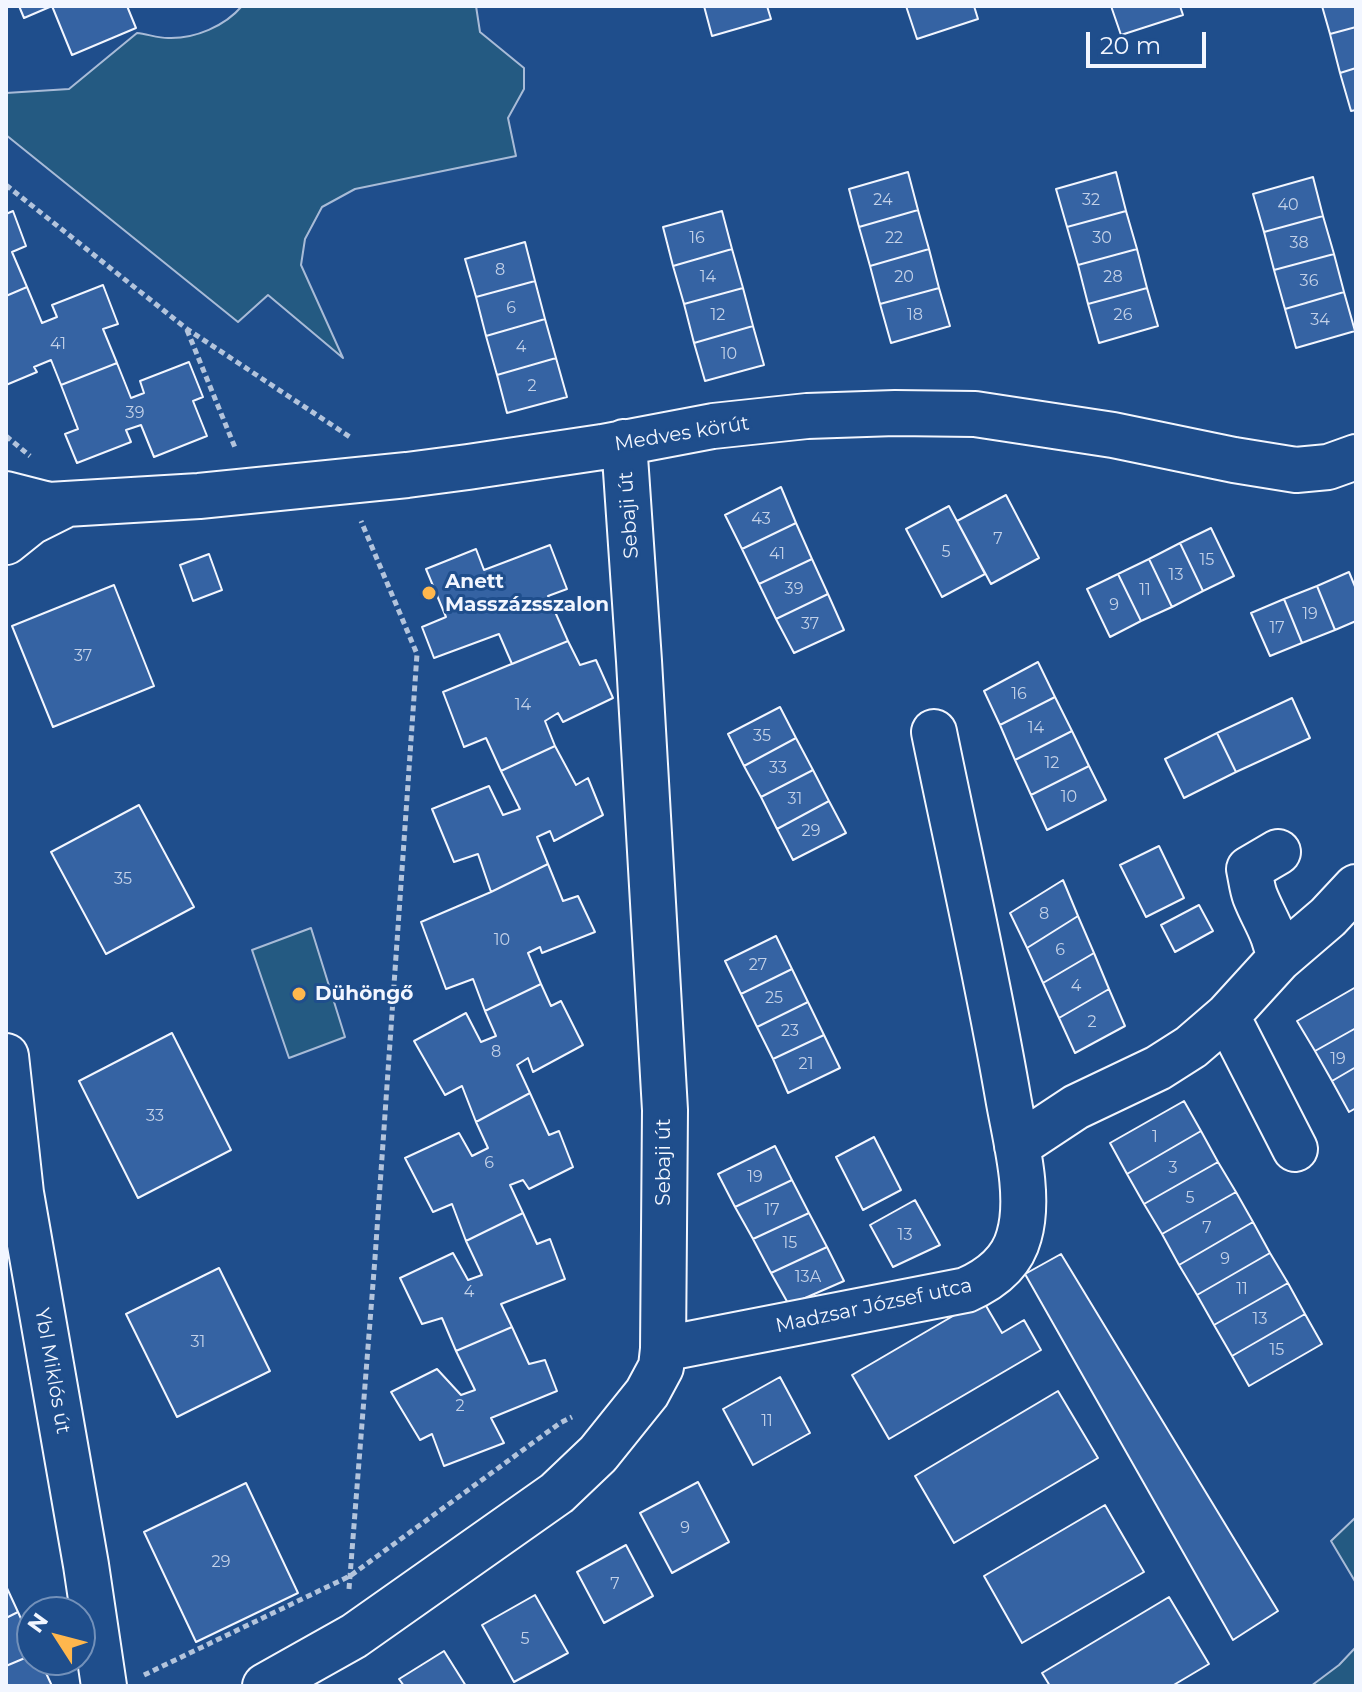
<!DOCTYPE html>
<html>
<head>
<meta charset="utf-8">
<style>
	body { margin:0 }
	#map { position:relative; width:1362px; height:1692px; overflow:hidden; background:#1f4e8c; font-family:Montserrat,sans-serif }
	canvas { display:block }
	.frame { position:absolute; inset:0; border:8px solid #f2f6ff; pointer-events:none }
	.north { position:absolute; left:16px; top:1596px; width:80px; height:80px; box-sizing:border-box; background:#1f4e8c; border:2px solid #7391ba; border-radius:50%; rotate:306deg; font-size:22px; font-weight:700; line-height:32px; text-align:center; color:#f2f6ff }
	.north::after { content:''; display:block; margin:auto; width:28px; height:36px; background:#ffb74d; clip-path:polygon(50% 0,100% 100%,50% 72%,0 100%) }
	.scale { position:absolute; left:1086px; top:32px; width:120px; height:36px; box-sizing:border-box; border:4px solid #f2f6ff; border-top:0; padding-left:10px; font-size:24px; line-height:28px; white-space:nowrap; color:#f2f6ff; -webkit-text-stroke:6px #1f4e8c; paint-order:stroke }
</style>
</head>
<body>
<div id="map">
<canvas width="1362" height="1692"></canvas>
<div class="frame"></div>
<div class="north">N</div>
<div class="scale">20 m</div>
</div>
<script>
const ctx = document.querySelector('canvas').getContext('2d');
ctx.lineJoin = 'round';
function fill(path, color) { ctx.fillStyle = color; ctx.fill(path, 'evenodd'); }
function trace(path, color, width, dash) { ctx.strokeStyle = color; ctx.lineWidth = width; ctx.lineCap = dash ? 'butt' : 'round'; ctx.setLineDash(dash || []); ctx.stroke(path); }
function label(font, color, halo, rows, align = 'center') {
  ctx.font = font + ' Montserrat,sans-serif'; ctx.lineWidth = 6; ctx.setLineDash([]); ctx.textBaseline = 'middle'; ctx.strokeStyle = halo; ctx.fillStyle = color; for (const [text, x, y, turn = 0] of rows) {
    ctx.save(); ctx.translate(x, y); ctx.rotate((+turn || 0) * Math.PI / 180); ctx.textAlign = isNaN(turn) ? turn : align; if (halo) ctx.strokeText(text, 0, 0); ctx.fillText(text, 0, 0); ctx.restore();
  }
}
const green = new Path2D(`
	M242,6h234l4,26 44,36v21l-16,29 8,38 -161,33 -33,18 -17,32 -4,26 42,93 -75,-63 -30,27 -232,-187v-42l63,-4 68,-56c10,1 21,5 31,5 27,1 57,-12 74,-32z
	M311,928l34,109 -56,21 -37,-108z
	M1356,1517v66l-25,-42z
	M1356,1647v39h-45l28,-21z`);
fill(green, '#245a82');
trace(green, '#a8bbd7', 2);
const building = new Path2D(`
	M19,6h108l9,22 -64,27 -20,-49 -28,12z
	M704,6h63l4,13 -59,17z
	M906,6h68l4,13 -61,20z
	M1111,6h69l3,9 -62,20z
	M1322,6h34v21l-26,7z
	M1356,27v41l-16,5 -10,-39z
	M1356,68v42l-5,1 -11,-38z
	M908,172l10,38 -59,17 -10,-38z
	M1116,172l10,39 -59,16 -11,-38z
	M1313,177l10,39 -59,16 -11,-38z
	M918,210l11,39 -59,17 -11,-39z
	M13,211l13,35 -14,6 15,35 -21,9v-82z
	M722,211l10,38 -59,17 -10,-39z
	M1126,211l11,38 -59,16 -11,-38z
	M1323,216l11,38 -60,16 -10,-38z
	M525,242l10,39 -59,16 -11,-38z
	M732,249l11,39 -59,16 -11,-38z
	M929,249l10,39 -59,16 -10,-38z
	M1137,249l10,39 -59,16 -10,-39z
	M1334,254l10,38 -59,17 -11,-39z
	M535,281l10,38 -59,17 -10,-39z
	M103,285l15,39 -15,5 14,34 -56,22 -10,-25 -17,7 3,5 -31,13v-89l21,-9 15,36 15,-6 -5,-12z
	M743,288l10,38 -59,17 -10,-39z
	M939,288l11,38 -59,17 -11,-39z
	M1147,288l11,38 -59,17 -11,-39z
	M1344,292l11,39 -59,17 -11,-39z
	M545,319l11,39 -59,17 -11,-39z
	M753,326l11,39 -59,16 -11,-38z
	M556,358l11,39 -60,16 -10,-38z
	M189,362l14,35 -10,4 14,35 -53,21 -13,-32 -15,5 5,12 -54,21 -12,-29 13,-5 -17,-44 56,-22 14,35 13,-5 -4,-12z
	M781,487l15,36 -54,26 -17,-34z
	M1006,495l33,63 -48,26 -34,-63z
	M949,506l36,68 -43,23 -36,-68z
	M796,523l16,36 -53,25 -17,-35z
	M1211,528l23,48 -31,15 -23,-48z
	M1180,543l23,48 -31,16 -23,-48z
	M550,545l17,44 -19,7 20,45 -56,23 -13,-30 -65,24 -12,-31 24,-10 -20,-48 50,-20 8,21z
	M209,554l13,36 -29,11 -13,-36z
	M812,559l16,35 -52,25 -17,-35z
	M1149,559l23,48 -31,14 -23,-47z
	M1349,572l7,17v32l-21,9 -18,-44z
	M1118,574l23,47 -31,16 -23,-48z
	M114,585l40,101 -101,41 -41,-101z
	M1317,586l18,44 -33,13 -18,-44z
	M828,594l16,36 -50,23 -18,-34z
	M1284,599l18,44 -32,13 -19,-43z
	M568,641l12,24 16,-5 17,38 -50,24 -5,-9 -13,8 10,25 -54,25 -15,-33 -22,9 -21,-55z
	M1038,662l17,35 -55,28 -16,-34z
	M1055,697l17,34 -57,29 -15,-35z
	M1292,698l18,40 -74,34 -19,-39z
	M780,707l16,31 -52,28 -16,-32z
	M1072,731l17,35 -58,29 -16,-35z
	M1217,733l19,39 -52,26 -19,-39z
	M796,738l17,32 -52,27 -17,-31z
	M555,746l21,39 12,-7 15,37 -49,26 -4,-10 -13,6 11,27 -57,28 -13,-38 -24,8 -22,-53 57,-23 14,29 17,-6 -19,-38z
	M1089,766l17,34 -59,30 -16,-35z
	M813,770l16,31 -52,28 -16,-32z
	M829,801l17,32 -53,27 -16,-31z
	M139,805l55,102 -88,47 -55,-102z
	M1159,846l25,52 -38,19 -26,-52z
	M548,864l15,37 15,-5 17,36 -53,21 -2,-6 -12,6 13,31 -56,27 -12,-32 -27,10 -25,-67 70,-30z
	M1063,880l15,36 -51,32 -17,-35z
	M1199,905l14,26 -38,21 -14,-27z
	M1078,916l16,37 -51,30 -16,-35z
	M776,936l16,33 -51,25 -16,-33z
	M1094,953l15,36 -50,29 -16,-35z
	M792,969l16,33 -51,25 -16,-33z
	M541,984l10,22 10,-5 22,44 -50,27 -5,-14 -11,7 13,28 -54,29 -14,-36 -17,9 -31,-54 52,-28 15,29 15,-6 -11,-25z
	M1356,987v41l-41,23 -18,-30z
	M1109,989l16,37 -50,27 -16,-35z
	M808,1002l16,33 -51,24 -16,-32z
	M1356,1028v39l-24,14 -17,-30z
	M172,1033l59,117 -93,48 -59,-117z
	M824,1035l16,33 -52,25 -15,-34z
	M1356,1067v41l-7,4 -17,-31z
	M530,1093l19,42 10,-4 14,36 -44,22 -6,-9 -13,5 13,28 -57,28 -14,-37 -19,8 -28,-54 54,-25 13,23 16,-8 -12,-26z
	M1184,1101l17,30 -74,43 -17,-31z
	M1201,1131l17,31 -74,42 -17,-30z
	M874,1137l27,53 -38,20 -27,-53z
	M775,1146l17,34 -57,27 -17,-33z
	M1218,1162l18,30 -74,42 -18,-30z
	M792,1180l17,33 -56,26 -18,-32z
	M1236,1192l17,30 -74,43 -17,-31z
	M915,1200l25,45 -47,22 -23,-42z
	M523,1213l14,31 13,-5 15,40 -64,25 11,23 -56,24 -14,-33 -20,6 -22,-46 53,-25 15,27 14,-5 -16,-34z
	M809,1213l18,34 -56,26 -18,-34z
	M1253,1222l17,31 -73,42 -18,-30z
	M827,1247l17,34 -55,24 -18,-32z
	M1270,1253l18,30 -74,42 -17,-30z
	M1061,1254l217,357 -45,29 -208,-366z
	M219,1268l51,103 -93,46 -51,-103z
	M1288,1283l17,31 -73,42 -18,-31z
	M982,1299l20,34 22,-13 17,30 -152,89 -37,-64z
	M1305,1314l17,30 -73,42 -17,-30z
	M512,1327l17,37 16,-4 12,31 -66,27 13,25 -60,23 -12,-32 -12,6 -29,-48 46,-23 24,26 14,-5 -19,-39z
	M780,1377l30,56 -57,32 -30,-56z
	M1058,1391l40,67 -144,85 -39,-67z
	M698,1482l31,60 -57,31 -32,-60z
	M246,1483l52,110 -102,49 -52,-110z
	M1105,1505l39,67 -122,71 -38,-67z
	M626,1545l27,51 -49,27 -27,-51z
	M6,1586l12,26 -12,6z
	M535,1595l33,58 -54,29 -32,-57z
	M1169,1597l40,67 -37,22h-122l-8,-13z
	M18,1612l14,31v12l-26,11v-48z
	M444,1651l22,35h-62l-5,-7z
	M32,1655v5h8l12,26h-46v-20z`);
fill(building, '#3563a3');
trace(building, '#f2f6ff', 2);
const minor = new Path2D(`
	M6,494l43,11 150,-9 208,-21 61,-8 134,-20 111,-21 94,-10 88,-3 80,1 138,21 121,25 62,10 32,-3 28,-10
	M6,542l25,-20 36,-18
	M1278,852l-29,17c2,9 3,19 6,27 9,23 20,36 24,63
	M1227,1016l68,133
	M6,1056l15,137 65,372 18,121
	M1017,1146l59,-39 82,-39 33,-21 36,-31 52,-57 49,-42 28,-30
	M663,1349l303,-59c25,-11 46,-27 53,-54 12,-41 -4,-98 -11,-139 -21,-122 -49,-243 -74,-365
	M265,1686l89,-50 203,-143 41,-39 49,-61 14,-26 2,-18 2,-239 -26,-449 -15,-219`);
trace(minor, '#f2f6ff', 48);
trace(new Path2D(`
	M6,185l181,144 163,108
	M187,330l49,120
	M6,436l24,20
	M349,1589l26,-331 42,-604 -56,-133
	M144,1675l206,-99 210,-153 12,-6`), '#b3c4dc', 5, [6, 4]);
trace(minor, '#1f4e8c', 44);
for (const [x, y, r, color] of [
	[429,593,8,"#ffb74d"],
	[299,994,8,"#ffb74d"]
]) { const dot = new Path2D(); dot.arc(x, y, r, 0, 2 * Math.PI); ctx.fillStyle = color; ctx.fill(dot); trace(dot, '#1f4e8c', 3); }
label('16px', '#c3d1e8', null, [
	["24",883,200],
	["32",1091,200],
	["40",1288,205],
	["16",697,238],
	["22",894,238],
	["30",1102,238],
	["38",1299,243],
	["8",500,270],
	["14",708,277],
	["20",904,277],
	["28",1113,277],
	["36",1309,281],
	["6",511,308],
	["12",718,315],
	["18",915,315],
	["26",1123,315],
	["34",1320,320],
	["41",58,344],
	["4",521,347],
	["10",729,354],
	["2",532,386],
	["39",135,413],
	["43",761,519],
	["7",998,539],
	["5",946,552],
	["41",777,554],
	["15",1207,560],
	["13",1176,575],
	["39",794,589],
	["11",1145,590],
	["9",1114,605],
	["19",1310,614],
	["37",810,624],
	["17",1277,628],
	["37",83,656],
	["16",1019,694],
	["14",523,705],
	["14",1036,728],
	["35",762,736],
	["12",1052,763],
	["33",778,768],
	["10",1069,797],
	["31",795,799],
	["29",811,831],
	["35",123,879],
	["8",1044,914],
	["10",502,940],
	["6",1060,950],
	["27",758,965],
	["4",1076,986],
	["25",774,998],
	["2",1092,1022],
	["23",790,1031],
	["8",496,1052],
	["19",1338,1059],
	["21",806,1064],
	["33",155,1116],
	["1",1155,1137],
	["6",489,1163],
	["3",1173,1168],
	["19",755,1177],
	["5",1190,1198],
	["17",772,1210],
	["7",1207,1228],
	["13",905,1235],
	["15",790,1243],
	["9",1225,1259],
	["13A",808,1277],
	["11",1242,1289],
	["4",469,1292],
	["13",1260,1319],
	["31",198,1342],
	["15",1277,1350],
	["2",460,1406],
	["11",767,1421],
	["9",685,1528],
	["29",221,1562],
	["7",615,1584],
	["5",525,1639]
]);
label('20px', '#f2f6ff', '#1f4e8c', [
	["Medves körút",682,434,-9],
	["Sebaji út",629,515,-94],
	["Sebaji út",664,1162,-90],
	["Madzsar József utca",874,1306,-12],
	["Ybl Miklós út",52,1371,80]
]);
label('bold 20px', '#f2f6ff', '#1f4e8c', [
	["Anett",445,582],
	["Masszázsszalon",445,605],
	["Dühöngő",315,994]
], 'left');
</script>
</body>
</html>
